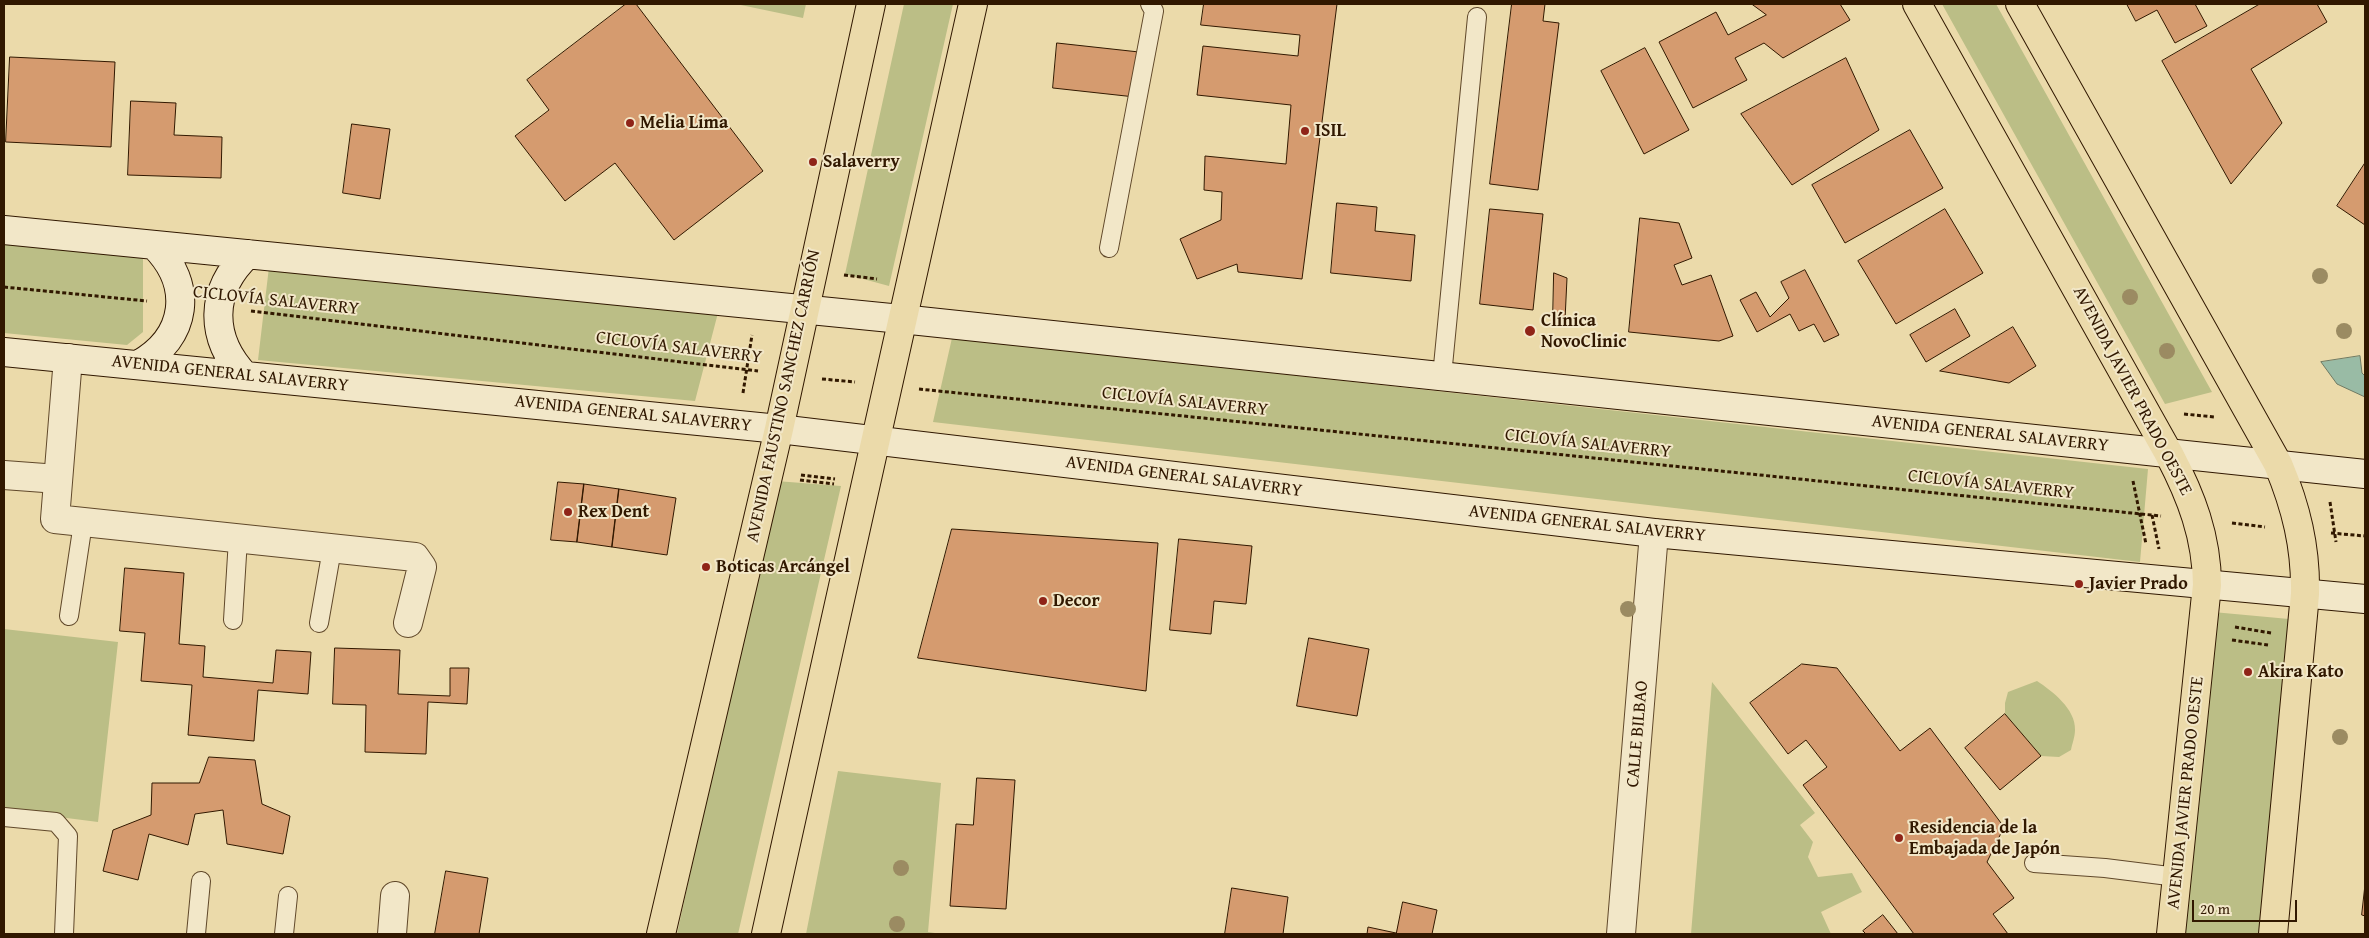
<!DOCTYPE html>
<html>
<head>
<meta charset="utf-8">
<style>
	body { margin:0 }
	#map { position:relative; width:2369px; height:938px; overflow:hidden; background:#ebdaaa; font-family:"Gentium Book Plus",serif }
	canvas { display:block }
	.frame { position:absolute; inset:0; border:5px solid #311800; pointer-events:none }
	.scale { position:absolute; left:2192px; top:900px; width:105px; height:22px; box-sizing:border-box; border:2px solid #311800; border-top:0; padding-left:6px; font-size:15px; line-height:18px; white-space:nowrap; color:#311800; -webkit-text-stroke:4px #f2e7c8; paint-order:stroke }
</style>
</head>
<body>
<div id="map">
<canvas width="2369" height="938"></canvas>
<div class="frame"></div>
<div class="scale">20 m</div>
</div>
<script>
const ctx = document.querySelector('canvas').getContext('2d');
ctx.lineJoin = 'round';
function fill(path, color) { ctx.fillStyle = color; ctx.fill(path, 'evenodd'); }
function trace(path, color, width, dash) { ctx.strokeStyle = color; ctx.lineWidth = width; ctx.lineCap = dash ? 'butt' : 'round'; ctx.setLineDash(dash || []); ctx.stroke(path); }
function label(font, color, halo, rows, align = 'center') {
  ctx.font = font + ' "Gentium Book Plus",serif'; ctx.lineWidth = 4; ctx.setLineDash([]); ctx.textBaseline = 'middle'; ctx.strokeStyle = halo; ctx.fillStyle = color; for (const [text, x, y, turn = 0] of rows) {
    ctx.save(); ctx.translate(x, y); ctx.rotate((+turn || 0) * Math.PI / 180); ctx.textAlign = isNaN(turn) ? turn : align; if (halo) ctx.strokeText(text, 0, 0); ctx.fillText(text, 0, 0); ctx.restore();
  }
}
fill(new Path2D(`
	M736,4h70l-3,14z
	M904,4h49l-64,282 -44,-12z
	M1942,4h54l216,388 -47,12z
	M4,241l139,15v76l-16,13 -123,-12z
	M269,267l450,42 -24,92 -437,-41z
	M952,338l1196,131 -8,93 -1207,-140z
	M776,481l65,5 -103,448h-61z
	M2213,612l76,7 -29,315h-77z
	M4,629l114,13 -20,180 -94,-12z
	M2037,681c15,10 39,28 38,49 0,7 -3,14 -4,20l-12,7 -18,-1 -36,-42v-11l3,-11z
	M1712,682l103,131 -15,12 13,17 -5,15 10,20 34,-4 10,19 -41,20 10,22h-140z
	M838,771l103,12 -13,149 14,2h-136z`), '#bbbe86');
const water = new Path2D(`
	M2360,356l2,17 3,3v21l-28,-13 -16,-22z`);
fill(water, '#99bba5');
trace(water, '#6f7a63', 1);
const building = new Path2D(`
	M626,4h10l127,167 -89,69 -59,-77 -50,38 -50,-65 34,-26 -22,-30z
	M1204,4h133l-35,275 -64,-7 -1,-8 -40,15 -17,-40 41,-19 1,-28 -18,-2 1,-34 81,8 5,-59 -94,-10 6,-49 95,10 2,-21 -99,-10z
	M1512,4h33l-2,17 16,2 -21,167 -48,-6z
	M1752,4h88l10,16 -67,38 -19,-15 -29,15 12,22 -54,28 -34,-66 57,-30 12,23 38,-20z
	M2127,4h68l12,22 -32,17 -18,-33 -21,11z
	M2260,4h57l10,18 -76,47 31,54 -51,61 -69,-123z
	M1057,43l82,9 -4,45 -82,-9z
	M1645,48l44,82 -45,24 -43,-83z
	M10,57l105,5 -4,85 -105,-5z
	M1846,58l33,72 -87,55 -51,-71z
	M131,101l45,2 -2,32 48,2 -1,41 -93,-3z
	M352,124l38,5 -10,70 -37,-6z
	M1910,130l33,58 -98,55 -33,-58z
	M2365,163v62l-28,-19z
	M1337,203l40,4 -2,24 40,4 -4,46 -80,-8z
	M1490,209l53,5 -10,96 -53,-6z
	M1945,209l38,64 -87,51 -38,-63z
	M1640,218l39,5 13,35 -18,7 8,20 29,-10 22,61 -14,5 -90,-9z
	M1805,270l34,65 -15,7 -10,-18 -15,7 -9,-17 -33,18 -17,-32 16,-8 14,25 19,-19 -8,-16z
	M1554,273l13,5 -2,42h-12z
	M1955,309l15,27 -44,26 -16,-27z
	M2013,327l23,39 -27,17 -69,-12z
	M558,482l26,2 -7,58 -26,-2z
	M584,484l35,5 -7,58 -35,-5z
	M619,489l57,9 -9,57 -55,-8z
	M952,529l206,14 -12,148 -228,-33z
	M1179,539l73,7 -6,58 -32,-3 -3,33 -41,-4z
	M125,568l59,5 -5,71 26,2 -2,31 70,6 3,-33 35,2 -3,42 -50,-4 -4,51 -66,-6 4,-50 -51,-4 4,-48 -25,-2z
	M1309,638l60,11 -12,67 -60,-10z
	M335,648l65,2 -2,44 52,2v-28h19l-2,36 -39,-2 -2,52 -61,-2 1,-47 -33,-1z
	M1802,664l35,4 63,83 30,-23 74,99 -17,35 27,36 -21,16 15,20h-94l-111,-149 24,-18 -21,-27 -18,14 -38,-51z
	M2005,714l36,42 -41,34 -35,-42z
	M209,757l46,3 7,44 28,12 -7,38 -56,-10 -4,-34 -28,4 -7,31 -39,-11 -11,46 -35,-9 10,-41 38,-15 1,-32h47z
	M977,778l38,2 -9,129 -56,-3 6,-82 17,1z
	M446,871l42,7 -9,56h-44z
	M2365,885v31l-3,-1z
	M1232,888l56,9 -5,37h-58z
	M1403,902l34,8 -5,24h-65l1,-7 28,6z
	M1883,915l15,19h-32l-3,-3z`);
fill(building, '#d59b6f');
trace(building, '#311800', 1);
const service = new Path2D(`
	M1109,248l45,-237 -4,-7
	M1442,376l35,-359
	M69,616l14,-93
	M233,620l5,-81
	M319,623l13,-74
	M4,817l52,5 12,14 -4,98
	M2034,863l71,5 72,9
	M196,934l5,-53
	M284,934l4,-38`);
const minor = new Path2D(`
	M68,358l-13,161 360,38 7,10 -14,56
	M4,475l54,4
	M392,934l3,-38
	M1621,934l33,-401`);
const secondary = new Path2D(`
	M4,230l897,89 1464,155
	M4,352l775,77 875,104 711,66
	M138,365c50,-28 56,-80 16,-120
	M245,376c-36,-38 -36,-86 3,-122`);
const primary = new Path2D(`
	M1917,4l252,450c22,42 38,83 38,131l-36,349
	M2020,4l258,460c18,43 28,83 27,130l-32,340
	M661,934l118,-505 92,-425
	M766,934c69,-310 136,-620 207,-930`);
trace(service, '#60482a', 20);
trace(minor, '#60482a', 30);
trace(secondary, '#311800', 30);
trace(primary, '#311800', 30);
trace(new Path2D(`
	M844,275l33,4
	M4,287l143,14
	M251,311l507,60
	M822,379l33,3
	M919,389l1242,127
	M743,393l9,-58
	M2184,414l31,3
	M801,475l34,4
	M800,480l34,4
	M2133,481l13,63
	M2330,502l6,40
	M2152,515l7,34
	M2232,523l33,4
	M2331,533l34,3
	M2235,627l36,6
	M2232,640l36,5`), '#311800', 3, [4, 2.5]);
trace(service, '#f2e7c8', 18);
trace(minor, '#f2e7c8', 28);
trace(secondary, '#f2e7c8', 28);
trace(primary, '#ebdaaa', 28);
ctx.fillStyle = '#9b8b62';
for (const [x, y] of [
	[2320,276],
	[2130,297],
	[2344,331],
	[2167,351],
	[1628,609],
	[2340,737],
	[901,868],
	[897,924]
]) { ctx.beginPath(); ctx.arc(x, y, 8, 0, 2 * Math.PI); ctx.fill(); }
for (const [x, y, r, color] of [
	[630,123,5,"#8f2418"],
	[1305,131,5,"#8f2418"],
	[813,162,5,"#8f2418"],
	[1530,331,6,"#8f2418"],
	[568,512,5,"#8f2418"],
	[706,567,5,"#8f2418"],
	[2079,584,5,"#8f2418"],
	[1043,601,5,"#8f2418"],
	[2248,672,5,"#8f2418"],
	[1899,838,5,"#8f2418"]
]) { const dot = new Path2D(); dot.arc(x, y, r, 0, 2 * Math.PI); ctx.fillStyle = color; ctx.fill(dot); trace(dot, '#f2e7c8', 2); }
label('bold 18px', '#311800', '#f2e7c8', [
	["Melia Lima",640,123],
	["ISIL",1315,131],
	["Salaverry",823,162],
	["Clínica",1541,321],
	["NovoClinic",1541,342],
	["Rex Dent",578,512],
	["Boticas Arcángel",716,567],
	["Javier Prado",2089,584],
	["Decor",1053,601],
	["Akira Kato",2258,672],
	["Residencia de la",1909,828],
	["Embajada de Japón",1909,849]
], 'left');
label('18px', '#311800', '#f2e7c8', [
	["CICLOVÍA SALAVERRY",276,301,6],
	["CICLOVÍA SALAVERRY",679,348,7],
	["AVENIDA GENERAL SALAVERRY",230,374,6],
	["AVENIDA JAVIER PRADO OESTE",2132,391,62],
	["AVENIDA FAUSTINO SANCHEZ CARRIÓN",784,396,-78],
	["CICLOVÍA SALAVERRY",1185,402,6],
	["AVENIDA GENERAL SALAVERRY",633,414,6],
	["AVENIDA GENERAL SALAVERRY",1990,434,6],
	["CICLOVÍA SALAVERRY",1588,444,6],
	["AVENIDA GENERAL SALAVERRY",1184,477,7],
	["CICLOVÍA SALAVERRY",1991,485,6],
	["AVENIDA GENERAL SALAVERRY",1587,524,6],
	["CALLE BILBAO",1638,734,-85],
	["AVENIDA JAVIER PRADO OESTE",2186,793,-84]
]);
</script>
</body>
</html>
